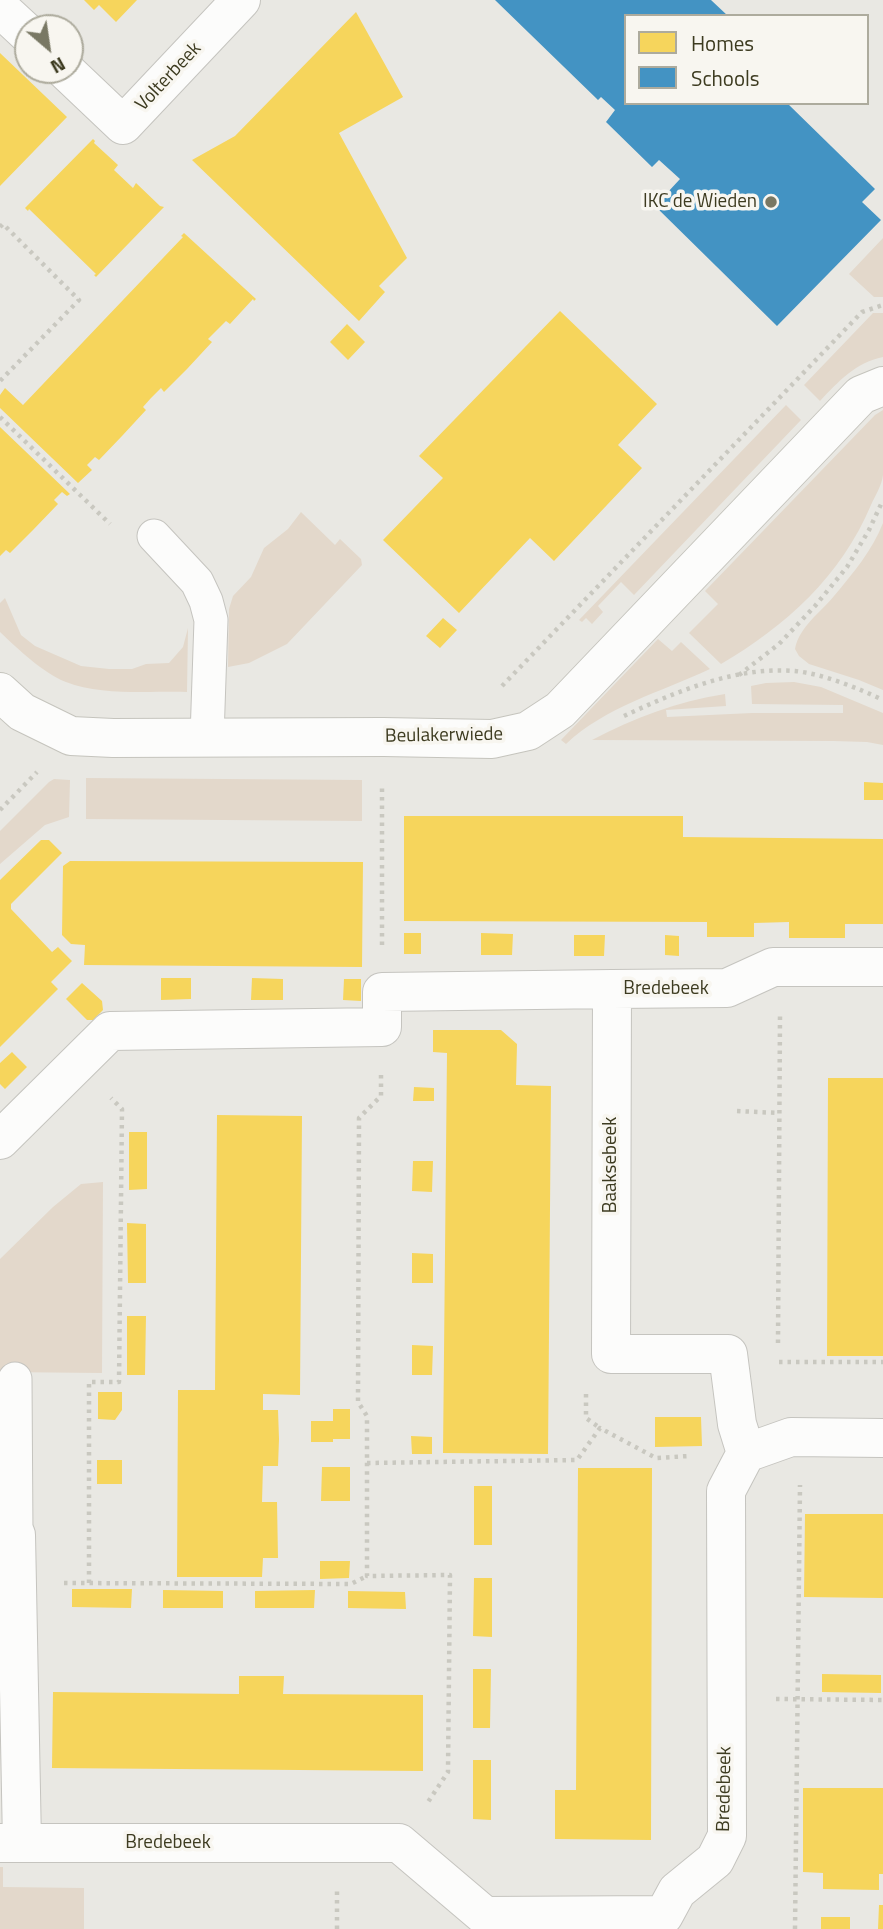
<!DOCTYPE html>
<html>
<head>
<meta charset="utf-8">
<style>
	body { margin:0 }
	#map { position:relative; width:883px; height:1929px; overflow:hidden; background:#e9e8e3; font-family:"Titillium Web",sans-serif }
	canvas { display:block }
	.legend { position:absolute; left:624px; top:14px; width:245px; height:91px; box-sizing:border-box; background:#f8f6f0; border:2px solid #adab9d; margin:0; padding:9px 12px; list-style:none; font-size:21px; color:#3d3b20 }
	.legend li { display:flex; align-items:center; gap:14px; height:35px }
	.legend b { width:35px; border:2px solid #adab9d }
	.north { position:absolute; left:14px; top:14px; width:70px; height:70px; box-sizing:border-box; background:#f8f6f0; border:2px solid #adab9d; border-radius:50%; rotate:151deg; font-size:19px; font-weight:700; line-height:28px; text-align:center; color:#3d3b20 }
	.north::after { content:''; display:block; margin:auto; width:24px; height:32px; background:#797864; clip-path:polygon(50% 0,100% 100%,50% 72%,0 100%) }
</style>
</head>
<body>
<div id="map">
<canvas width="883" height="1929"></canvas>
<ul class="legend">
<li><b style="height:19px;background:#f6d55c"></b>Homes</li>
<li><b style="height:19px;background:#4393c3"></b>Schools</li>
</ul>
<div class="north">N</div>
</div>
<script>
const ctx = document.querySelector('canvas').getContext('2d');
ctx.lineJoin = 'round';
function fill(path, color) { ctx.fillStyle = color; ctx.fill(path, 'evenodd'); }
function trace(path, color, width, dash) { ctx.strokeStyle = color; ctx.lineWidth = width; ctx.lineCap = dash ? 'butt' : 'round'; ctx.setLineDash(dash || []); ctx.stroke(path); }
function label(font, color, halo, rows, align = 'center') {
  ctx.font = font + ' "Titillium Web",sans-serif'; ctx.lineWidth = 7; ctx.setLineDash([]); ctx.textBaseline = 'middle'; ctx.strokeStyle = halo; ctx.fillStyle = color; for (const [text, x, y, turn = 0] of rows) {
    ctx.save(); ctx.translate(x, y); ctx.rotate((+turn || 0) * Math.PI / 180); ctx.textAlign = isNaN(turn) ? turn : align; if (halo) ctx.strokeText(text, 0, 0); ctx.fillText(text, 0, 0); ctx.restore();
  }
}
fill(new Path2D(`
	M883,238v59h-9l-25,-23z
	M873,313h10v44c-28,6 -44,24 -63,44l-16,-16z
	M786,405l15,15 -167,175 -13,-13 -23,24 5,6 -11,12 -6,-6 -4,4 -3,-2z
	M883,410c0,21 0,44 0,65 -1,10 -8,21 -12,30 -30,71 -85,121 -150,159l-32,-31 29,-29 -13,-13 170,-176z
	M301,512l34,33 5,-6 21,20 1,6 -75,79 -38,19 -21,4 1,-58 4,-13 18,-19 13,-29 24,-19z
	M883,523v167l-24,-10 -50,-16 -10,-8 -4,-7c4,-22 26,-37 39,-53 19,-23 38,-45 49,-73z
	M5,598l16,37 14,11 46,20 28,3h23l14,-5 23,-1 14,-16 5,-19 -1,64c-38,-1 -86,4 -121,-10 -23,-9 -48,-33 -66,-50v-29z
	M658,639l14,12 9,-9 29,27c-49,23 -105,38 -144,75l-5,-4z
	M794,682l27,5 62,26v32l-16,-3 -34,-1 -241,-1c44,-23 84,-38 133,-46l1,12 -60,4 1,7 85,-4h91v-8l-91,-1 -1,-18 15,-3z
	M86,778l276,2v41l-276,-2z
	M54,779l16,1 -1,37 -24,8 -45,39v-33l49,-49z
	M103,1182l-1,191 -102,-1v-113l53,-52 28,-23z
	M0,1867h3v20l81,1v41h-84z`), '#e3d8cb');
fill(new Path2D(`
	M84,0h53l-21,22 -17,-17 -5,5z
	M356,12l47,85 -64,36 68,125 -28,28 6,6 -26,29 -167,-161 43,-24z
	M0,53l67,64 -67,69z
	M93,139l2,2 -1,2 24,22 -4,5 19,18 3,-5 24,23 4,1 -68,70 -2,-2 2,-1 -34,-33 -33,-32 -1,2 -3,-3z
	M184,233l72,66 -2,2 -1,-2 -23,25 -4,-3 -18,18 4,3 -25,27 -23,23 -3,-4 -10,10 -8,9 3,3 -24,26 -23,24 -4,-3 -8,8 5,5 -14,13 -78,-75v-13l5,-7 18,17 160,-168 -2,-1z
	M560,311l97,93 -39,41 24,23 -88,93 -24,-23 -71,75 -76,-73 60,-62 -24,-22z
	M347,324l18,18 -17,18 -18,-18z
	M0,427l70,67 -3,2 -5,-4 -8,8 4,4 -25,26 -23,23 -4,-3 -6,6z
	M443,618l14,12 -17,18 -14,-12z
	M864,782l19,1v17h-19z
	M404,816h279v21l200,2v85h-38v14h-56v-16l-35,1v14h-47v-15l-303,-1z
	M41,840h8l13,13 -51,51v5l41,43 6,-5 14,14 -21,21 7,7 -58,58v-167z
	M70,861l293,1 -1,105 -278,-2 1,-20 -14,-1 -9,-9 1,-69z
	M404,933h17v21h-17z
	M481,933l32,1 -1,21h-31z
	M574,935h31l-1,21h-30z
	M665,935l14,1v20l-14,-1z
	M161,978h30v21l-30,1z
	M252,978l31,1v21h-32z
	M344,979h17v22l-18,-1z
	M82,983l20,18 1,9 -10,10h-6l-21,-21z
	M433,1030h68l16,14 -1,41 35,1 -3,368 -105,-1 4,-400 -14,-1z
	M12,1052l15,15 -22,22 -5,-5v-21z
	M828,1078h55v278h-56z
	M414,1087l20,1v13h-21z
	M217,1115l85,1 -2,279 -37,-1v16h15l1,29 -1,27h-15l-1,36h15l1,56h-15l-1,19h-85l1,-187h37z
	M129,1132h18v57l-18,1z
	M413,1161h20l-1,31 -20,-1z
	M127,1223l19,1v59h-18z
	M412,1253l21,1v29h-21z
	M127,1316h19l-1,59h-18z
	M412,1345l21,1 -1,29h-20z
	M98,1392h24v18l-7,10 -17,-1z
	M333,1409h17v30h-17v3h-22v-21h22z
	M655,1417h46l1,29 -47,1z
	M411,1436l21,1v17h-20z
	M97,1460h25v24h-25z
	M322,1467h28v34h-29z
	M578,1468h74l-1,372 -96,-1v-49h21z
	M474,1486h18v59h-18z
	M805,1514h78v84l-79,-1z
	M320,1561h30l-1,17 -29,1z
	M474,1578h18v59l-19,-1z
	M72,1589h60l-1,19 -59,-1z
	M163,1590l60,1v17h-60z
	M315,1590l-1,18h-59v-17z
	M348,1591l57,1 1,17 -58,-1z
	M473,1669h18l-1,59h-17z
	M822,1674l59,1v18l-59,-1z
	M239,1676h45l-1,18 140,1v76l-371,-3 1,-76 186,2z
	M473,1760h18v60l-18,-1z
	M803,1788h80v86h-4v16l-56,-1v-16l-20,-1z
	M879,1905h4v24h-5z
	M821,1917h29v12h-29z`), '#f6d55c');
fill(new Path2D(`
	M495,0h216l17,16h-102v87h161l88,86 -13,13 19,18 -104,106 -122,-120 25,-27 -21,-19 -7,7 -46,-45 9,-12 -14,-13 -3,3z`), '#4393c3');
const lane = new Path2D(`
	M154,536l43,46 9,19 5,19 -4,117
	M15,1379l1,156`);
const street = new Path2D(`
	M0,8l28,26
	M65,70l58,55 118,-125
	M612,989l115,-1 46,-21h110
	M0,1140l110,-109 272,-4v-35l230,-3 -1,365h117l9,70 9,29
	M0,1519l16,16 6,308
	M0,1843h399l86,73 179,-1 13,-24 38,-31 12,-24 -1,-345 20,-38 45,-16 92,1`);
const secondary = new Path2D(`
	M0,692l22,20 49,24 42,2 270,-1 109,2 36,-8 32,-21 301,-315 22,-9`);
trace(lane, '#c5c4bf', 35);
trace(street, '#c5c4bf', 40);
trace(secondary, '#c5c4bd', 40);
trace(new Path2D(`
	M0,227l3,-3 76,76 -79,81
	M0,417l110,107
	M739,675l40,-31 36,-38 32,-39 22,-37 14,-30
	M502,686l360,-374 21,-7
	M624,716c51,-24 112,-50 171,-45 28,3 63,17 88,29
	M0,810l37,-38
	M382,945v-159
	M381,1075v21l-22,22 -1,284 9,14v160l83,-1 -2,197 -22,33
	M737,1111l42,2
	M778,1343l2,-327
	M779,1362h104
	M586,1394v24l14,10
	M367,1463l210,-3 23,-32 56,30 33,-2
	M64,1583l287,1 16,-8
	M89,1583v-201h30l3,-273 -11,-11
	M776,1699l107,1
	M337,1929v-38
	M795,1929l5,-444`), '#c9c8c0', 4.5, [3.5, 5]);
trace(lane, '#fcfcfb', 33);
trace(street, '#fcfcfb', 38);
trace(secondary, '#fcfcfb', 38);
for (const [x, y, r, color] of [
	[771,202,7,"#797864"]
]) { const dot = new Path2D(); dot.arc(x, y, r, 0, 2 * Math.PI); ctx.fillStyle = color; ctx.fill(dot); trace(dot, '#f8f6f0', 2.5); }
label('19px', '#3d3b20', '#f8f6f0', [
	["Volterbeek",169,77,-47],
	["Beulakerwiede",444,736,-1],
	["Bredebeek",666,989],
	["Baaksebeek",611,1165,-90],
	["Bredebeek",725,1789,-89],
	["Bredebeek",168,1843]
]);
label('19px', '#3d3b20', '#f8f6f0', [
	["IKC de Wieden",757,202]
], 'right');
</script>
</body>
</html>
